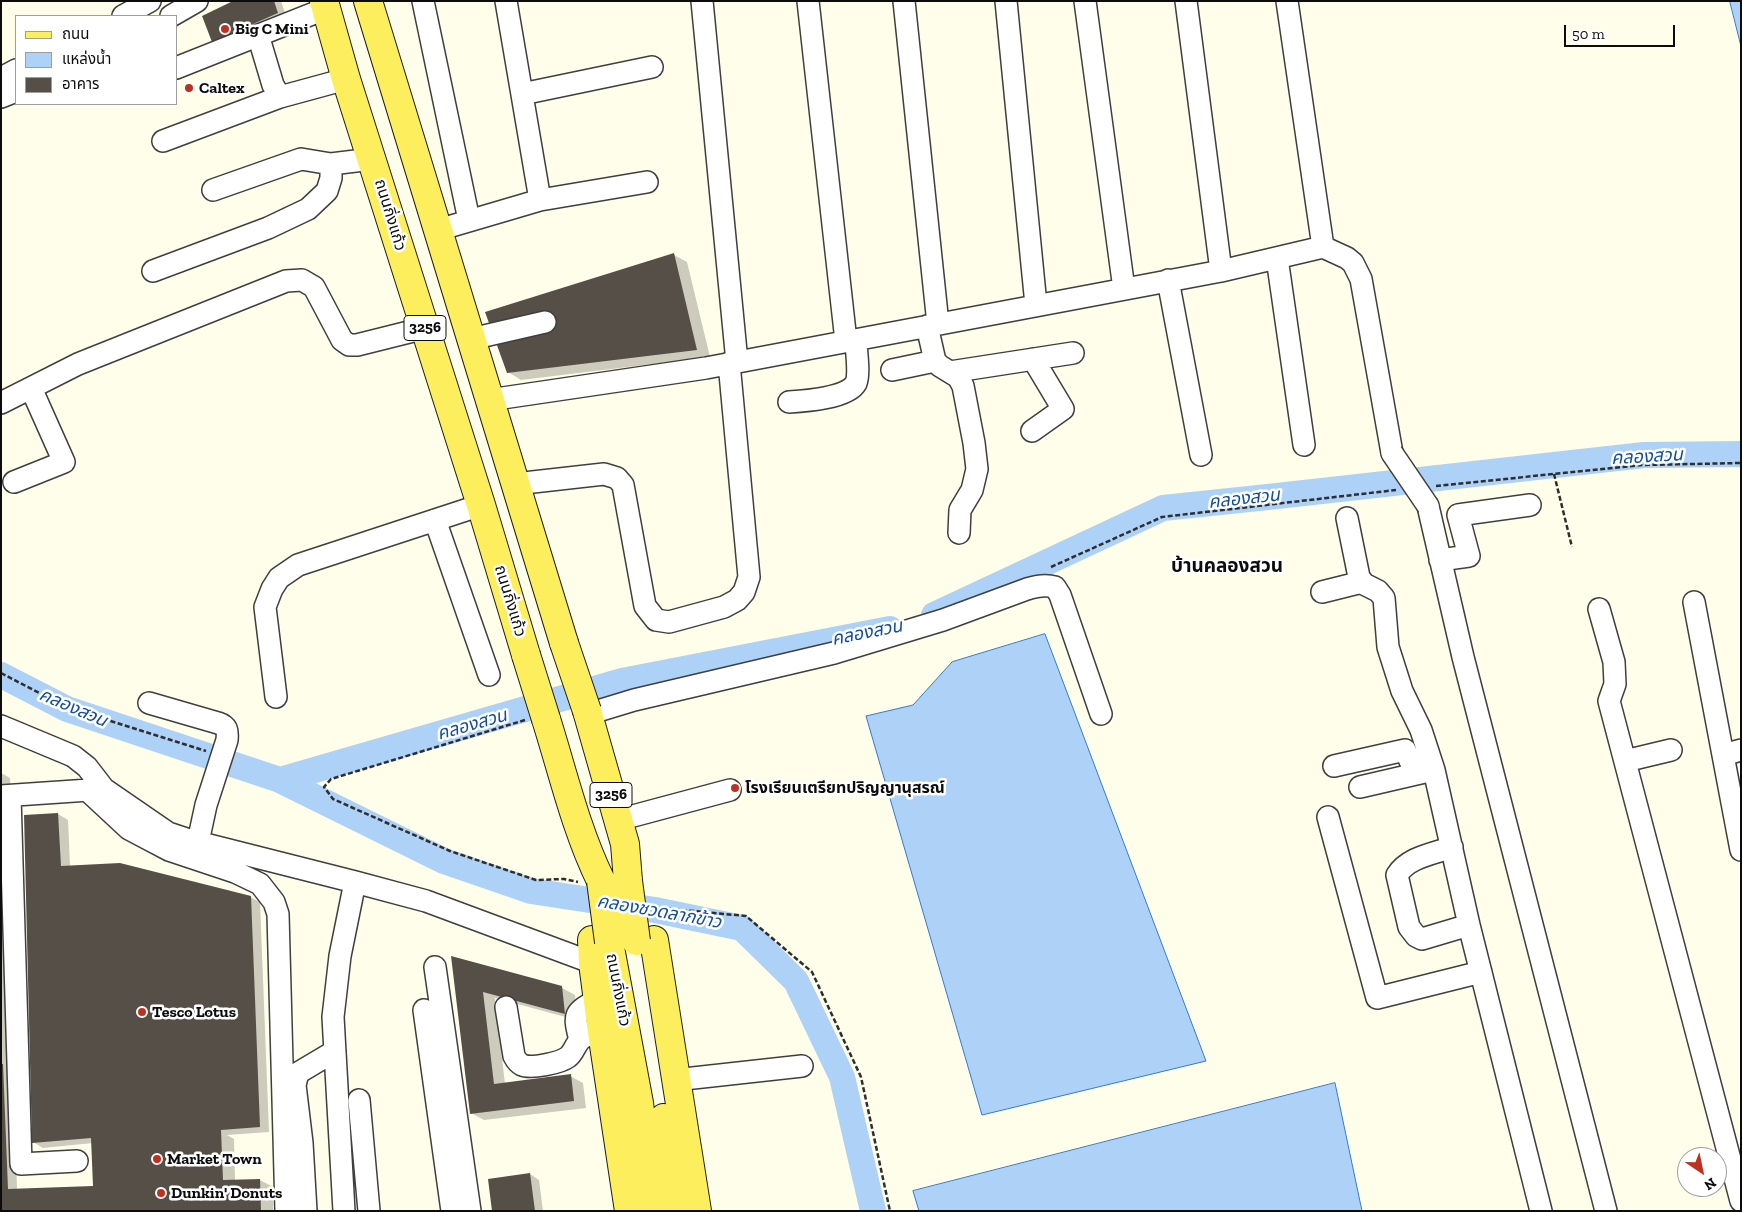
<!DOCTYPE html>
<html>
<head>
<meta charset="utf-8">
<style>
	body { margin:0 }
	#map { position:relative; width:1742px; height:1212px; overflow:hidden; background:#fffeeb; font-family:"Zilla Slab","Noto Sans Thai",serif }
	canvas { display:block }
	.frame { position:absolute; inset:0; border:2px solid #0c0c0c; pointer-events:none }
	.legend { position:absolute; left:15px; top:15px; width:162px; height:90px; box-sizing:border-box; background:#fff; border:1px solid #9e9e9e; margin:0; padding:6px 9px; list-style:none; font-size:15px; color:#0c0c0c }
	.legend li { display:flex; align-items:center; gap:10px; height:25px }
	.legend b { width:25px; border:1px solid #9e9e9e }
	.north { position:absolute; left:1677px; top:1147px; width:50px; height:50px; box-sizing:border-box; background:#fff; border:1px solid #9e9e9e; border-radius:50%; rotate:146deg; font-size:14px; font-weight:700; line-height:20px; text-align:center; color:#0c0c0c }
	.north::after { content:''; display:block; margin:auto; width:18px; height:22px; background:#c03020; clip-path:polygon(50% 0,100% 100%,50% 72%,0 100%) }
	.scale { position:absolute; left:1564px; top:25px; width:111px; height:22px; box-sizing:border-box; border:2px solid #0c0c0c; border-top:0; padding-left:6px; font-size:15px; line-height:18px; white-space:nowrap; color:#0c0c0c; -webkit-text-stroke:4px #fff; paint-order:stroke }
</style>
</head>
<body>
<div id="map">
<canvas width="1742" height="1212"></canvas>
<div class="frame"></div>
<ul class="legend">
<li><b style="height:6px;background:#fdee5d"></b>ถนน</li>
<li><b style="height:14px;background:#aed1f8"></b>แหล่งน้ำ</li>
<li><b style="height:14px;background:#554f48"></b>อาคาร</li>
</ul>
<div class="north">N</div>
<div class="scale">50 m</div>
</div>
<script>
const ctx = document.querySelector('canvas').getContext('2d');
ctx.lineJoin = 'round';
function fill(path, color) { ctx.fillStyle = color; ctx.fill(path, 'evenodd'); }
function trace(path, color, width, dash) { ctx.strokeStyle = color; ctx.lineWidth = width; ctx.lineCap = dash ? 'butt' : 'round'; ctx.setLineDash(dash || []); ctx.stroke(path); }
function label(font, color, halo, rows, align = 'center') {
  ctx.font = font + ' "Zilla Slab","Noto Sans Thai",serif'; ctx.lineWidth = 5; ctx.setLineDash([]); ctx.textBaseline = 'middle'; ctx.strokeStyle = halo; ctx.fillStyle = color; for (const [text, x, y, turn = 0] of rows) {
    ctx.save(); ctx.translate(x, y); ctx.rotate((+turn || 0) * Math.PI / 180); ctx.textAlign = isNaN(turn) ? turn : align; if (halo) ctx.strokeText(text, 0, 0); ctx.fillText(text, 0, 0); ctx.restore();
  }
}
const water = new Path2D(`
	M1730,1h11v45z
	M1045,634l161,427 -224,54 -116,-399 47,-11 39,-43z
	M1335,1083l27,128h-443l-6,-20z`);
fill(water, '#aed1f8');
trace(water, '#337ad1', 1);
fill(new Path2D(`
	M236,1h45l6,18 -64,28 -10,-5 -9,-25z
	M674,255l13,7 23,95 -189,23 -13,-8z
	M1,773l9,5 15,373h-9l1,39 77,-3 -1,-44 -50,5 -10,-6 25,-328 10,6 2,46 180,31 10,5 9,230 -42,3 7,4 1,42 25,-1 13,7v24h-272z
	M453,957l109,31 13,7 2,25 -82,-22 10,86 65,-8 13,7 3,25 -102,12 -13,-7z
	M530,1174l9,6 4,31h-50z`), '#0003');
trace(new Path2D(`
	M934,615l229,-107 105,-11 376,-42 97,-1
	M1,675l66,34 213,71 164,81 87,30 124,19 87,18 54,53 46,96 31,134
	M280,780l342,-99 268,-52`), '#aed1f8', 26);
fill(new Path2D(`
	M233,1h41l4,12 -66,29 -10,-26z
	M674,253l23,97 -190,23 -22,-61z
	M58,813l3,53 59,-3 131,33 9,231 -39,3 2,50 37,-1 1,32h-260v-147h2l5,125 85,-3 -2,-48 -59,5 -8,-328z
	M451,956l111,30 3,28 -82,-22 11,92 77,-10 3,27 -104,13z
	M530,1173l5,38h-43l-4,-32z`), '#554f48');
const minor = new Path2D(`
	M423,1l46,219
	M702,1l35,361
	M808,1l38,340
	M904,1l34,323
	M1006,1l30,304
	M1085,1l39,288
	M1186,1l35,270
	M1287,1l36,246
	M123,16l27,-15
	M171,16l26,-15
	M258,35l15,50 7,12 66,-18
	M176,68l151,-60
	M1,78l15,-8
	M522,94l130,-27
	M1,97l15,-6
	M163,141l117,-44
	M213,190l88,-31 30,5 41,-5
	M540,200l107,-18
	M438,230l102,-30 -34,-199
	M1277,258l27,187
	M153,271l115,-43 40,-19 19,-18 4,-13v-14
	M1168,280l33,175
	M927,326l8,35 5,5 18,11 5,9 11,57 3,26 -5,21 -12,20 -1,23
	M471,339l74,-17
	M892,370l43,-9
	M950,372l123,-19
	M489,400l217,-32 515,-97 102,-24 24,11 6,5 8,16 31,174
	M789,402c16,-1 59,-4 67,-19 4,-10 0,-32 0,-43
	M1,403l77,-39 208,-83 16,-1 12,7 28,53 7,5h8l68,-17
	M1032,431l31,-22 -30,-50
	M14,482l50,-20 -33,-74
	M515,484l89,-10 13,4 6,7 22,121 11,14 13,2 55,-15 13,-7 7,-8 5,-15 -20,-214
	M1428,506l35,151 143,554
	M1347,518l12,59 5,7 14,7 6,7 4,49 14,44 19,39 13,40 35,155 72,286
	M435,520l54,155
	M1440,560l29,-4 -11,-41 72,-10
	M1322,592l40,-10
	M1694,602l47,248
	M1599,609l15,53 1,22 -6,17 132,500
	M276,697l-11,-90 7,-18 7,-11 19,-13 183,-60
	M149,703l69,20c9,3 10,7 9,17l-21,65 -8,37
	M588,714l46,-14 200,-47 109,-33 84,-31c9,-3 18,-5 28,-2l5,8 41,119
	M1,726l72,30 14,11 17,22
	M1723,755l18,-5
	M1625,761l46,-11
	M1334,766l71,-16 11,24
	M1360,787l69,-16
	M87,790l42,39 17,9 23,12 66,22 25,12 14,18 4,12 8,297
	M1,796l103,-7 64,44 21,7 166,42 71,19 167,62
	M10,796l11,368 56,-3
	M1328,817l49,181 104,-26
	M618,820l112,-30
	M1452,847c-19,7 -44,10 -55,28l12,52 7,9 6,3 47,-14
	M435,967l35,244
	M506,1007l8,49c2,4 4,7 8,9 9,4 38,-2 46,-8 6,-5 7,-12 12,-17 5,-5 15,-6 22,-8
	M424,1010l28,201
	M580,1040c-7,-27 -6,-27 18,-41
	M675,1080l127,-14
	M359,1100l10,111
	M306,1211l-4,-68 -7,-58 3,-12 37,-22
	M344,1211l-11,-194 7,-61 15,-74`);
const major = new Path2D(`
	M324,1l22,78 135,426 45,150
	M368,1l196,642
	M587,711l38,133 3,37
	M546,719c17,54 30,111 55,162
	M592,940l1,23 9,69 27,179
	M654,940l43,271
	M609,942l30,161 13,108
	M664,1118l10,93`);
trace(minor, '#3f3f3f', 24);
trace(major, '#1d1d1d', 30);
trace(new Path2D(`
	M1554,474l18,73
	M1436,486l206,-21 99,-2
	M1051,567l111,-50 234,-27
	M1,673l65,34 140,44
	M525,720l-194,59 -7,8 9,12 117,52 86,29 28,-1 14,3
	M652,906l9,2 85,8 66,56 49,105 29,134`), '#2e2e2e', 2.5, [5, 2.5]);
trace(minor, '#fff', 21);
trace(major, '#fdee5d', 28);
const minorBridge = new Path2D(`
	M1392,453l36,53`);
const majorBridge = new Path2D(`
	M564,643l23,68
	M526,655l20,64
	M601,881l8,61
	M628,881l8,60`);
trace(minorBridge, '#3f3f3f', 24, []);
trace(majorBridge, '#1d1d1d', 30, []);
trace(minorBridge, '#fff', 21);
trace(majorBridge, '#fdee5d', 28);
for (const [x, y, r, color] of [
	[225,29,5,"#c03020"],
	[189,88,5,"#c03020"],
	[735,788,5,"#c03020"],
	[142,1012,5,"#c03020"],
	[157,1159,5,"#c03020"],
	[161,1193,5,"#c03020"]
]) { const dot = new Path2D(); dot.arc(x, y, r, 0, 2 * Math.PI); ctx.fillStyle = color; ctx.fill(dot); trace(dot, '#fff', 2); }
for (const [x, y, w] of [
	[425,328,42],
	[611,795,42]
]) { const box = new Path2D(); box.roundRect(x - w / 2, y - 12.5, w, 25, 4); ctx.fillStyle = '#fff'; ctx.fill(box); trace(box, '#0c0c0c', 1); }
label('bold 15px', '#0c0c0c', null, [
	["3256",425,328],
	["3256",611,795]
]);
label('bold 16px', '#0c0c0c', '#fff', [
	["Big C Mini",235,29],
	["Caltex",199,88],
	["โรงเรียนเตรียทปริญญานุสรณ์",745,788],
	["Tesco Lotus",152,1012],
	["Market Town",167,1159],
	["Dunkin' Donuts",171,1193]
], 'left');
label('16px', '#0c0c0c', '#fff', [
	["ถนนกิ่งแก้ว",390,215,73],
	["ถนนกิ่งแก้ว",510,601,73],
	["ถนนกิ่งแก้ว",618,990,79]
]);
label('italic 18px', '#124da2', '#fff', [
	["คลองสวน",1647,457,-3],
	["คลองสวน",1244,499,-6],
	["คลองสวน",867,633,-11],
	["คลองสวน",73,708,23],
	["คลองสวน",472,725,-16],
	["คลองชวดลากข้าว",659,912,10]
]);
label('bold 19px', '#0c0c0c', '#fff', [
	["บ้านคลองสวน",1227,567]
]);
</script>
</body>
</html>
